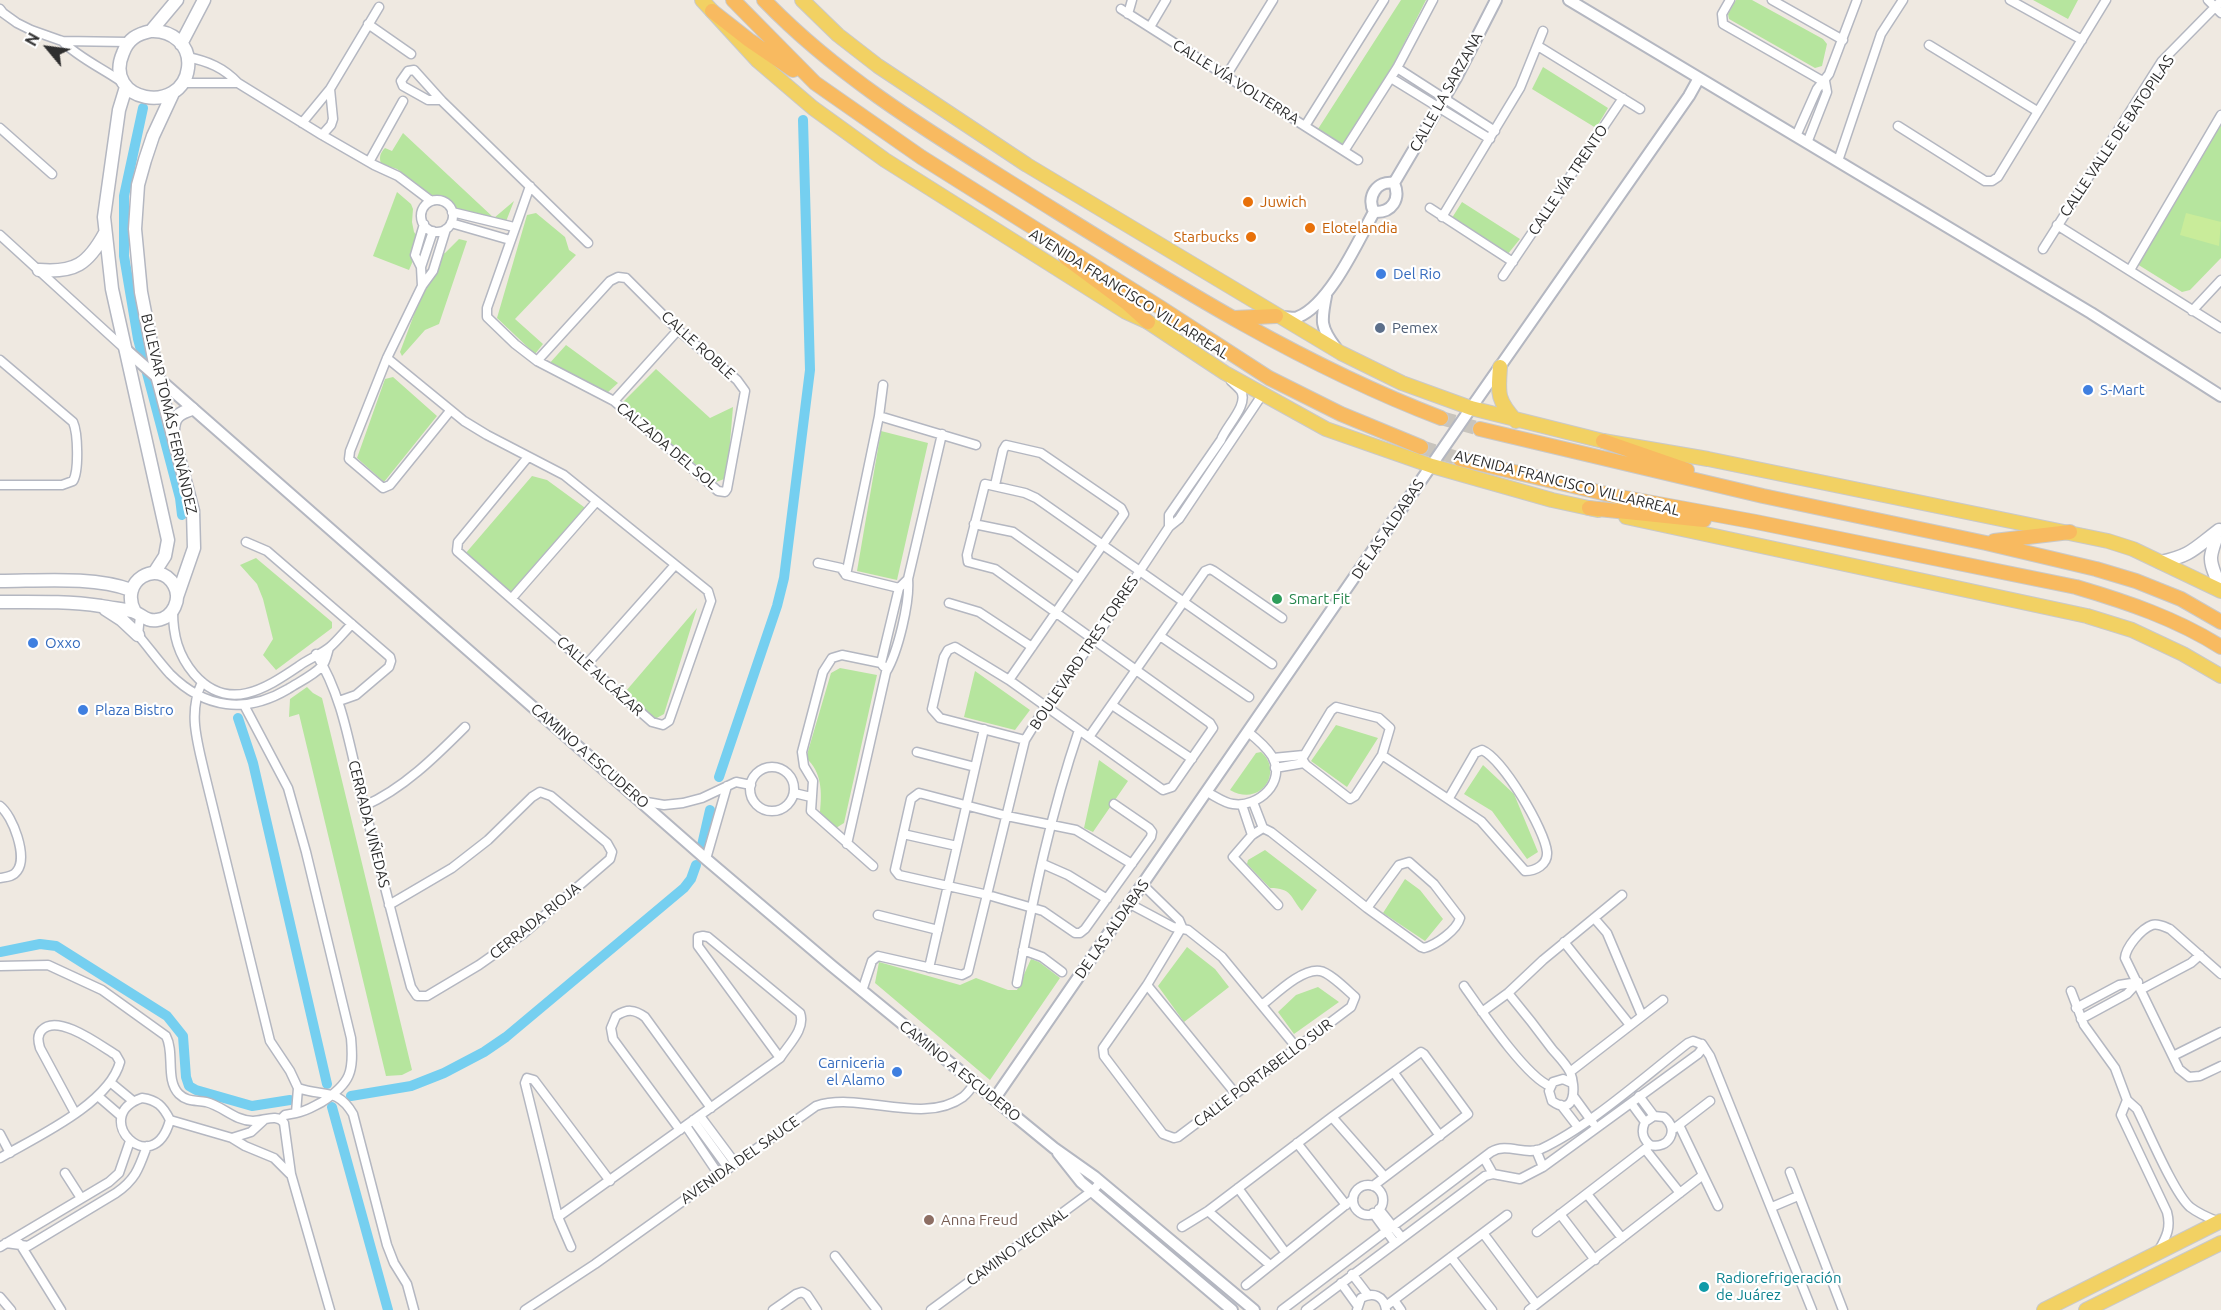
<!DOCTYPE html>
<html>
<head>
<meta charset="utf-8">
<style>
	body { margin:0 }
	#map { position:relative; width:2221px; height:1310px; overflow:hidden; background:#efe9e1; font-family:Ubuntu,sans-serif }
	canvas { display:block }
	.north { position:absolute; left:18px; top:18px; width:60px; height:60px; -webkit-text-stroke:4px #fff; paint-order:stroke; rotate:299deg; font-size:16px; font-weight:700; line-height:24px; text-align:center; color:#2e2e2e }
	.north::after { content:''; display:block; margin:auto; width:21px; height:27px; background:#2e2e2e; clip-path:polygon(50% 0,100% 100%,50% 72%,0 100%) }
</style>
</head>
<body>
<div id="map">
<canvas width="2221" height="1310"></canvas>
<div class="north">N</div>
</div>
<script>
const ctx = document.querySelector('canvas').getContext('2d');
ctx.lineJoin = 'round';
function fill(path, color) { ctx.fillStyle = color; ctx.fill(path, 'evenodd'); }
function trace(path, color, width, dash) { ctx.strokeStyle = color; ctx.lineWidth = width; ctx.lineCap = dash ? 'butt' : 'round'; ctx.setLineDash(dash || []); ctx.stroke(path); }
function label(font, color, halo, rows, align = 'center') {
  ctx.font = font + ' Ubuntu,sans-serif'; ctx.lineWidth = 4.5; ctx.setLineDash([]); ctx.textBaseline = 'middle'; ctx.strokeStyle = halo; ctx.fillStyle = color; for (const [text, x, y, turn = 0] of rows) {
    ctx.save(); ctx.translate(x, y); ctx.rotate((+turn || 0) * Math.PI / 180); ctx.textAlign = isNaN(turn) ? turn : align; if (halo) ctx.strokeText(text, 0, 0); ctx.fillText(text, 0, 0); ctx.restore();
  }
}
fill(new Path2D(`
	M1401,0h25l-39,77 -44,69 -25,-17z
	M1736,0h16l71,39 4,5 -5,22 -7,2 -86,-49 -1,-5z
	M2033,0h45l-10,19z
	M1543,67l65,41 -12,20 -64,-39z
	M2221,124v134l-31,32 -8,2 -45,-28z
	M403,133l91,85 20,-17 -9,23 -50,-14 -12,-10 -14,-3 -12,-13 -20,-15 -16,-5c-2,-7 -1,-11 4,-16l7,3z
	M397,192l14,12 2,5 -1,13 2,10 7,10 -12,28 -36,-14z
	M1462,202l58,37 -13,16 -57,-34z
	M536,213l29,24 4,13 7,5 -61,64 28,25 -8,10 -38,-36 30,-103z
	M459,239l8,2 -28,83 -14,6 -23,26 -2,-4 36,-96 9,-3z
	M566,345l52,38 -12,11 -58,-29z
	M656,369l54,49 23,-11 -6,71 -11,4 -80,-69 -11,-7 -2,-4z
	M393,377l44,39 -53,66 -27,-24 28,-79z
	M881,431l47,12 -31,137 -40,-9z
	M532,476l15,4 41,30 -75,85 -48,-41z
	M256,558l76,64v6l-56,42 -13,-15 10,-16 -10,-40 -6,-15 -17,-19z
	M697,608l-33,106 -9,5 -29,-28z
	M840,668l37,7 -33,148 -8,5 -16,-16c2,-20 2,-40 -14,-54l25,-85z
	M975,671l55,39 -15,20 -51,-13z
	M307,687l6,6 9,5 90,372 -10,5 -16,1 -87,-362 -10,3 1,-18z
	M1336,725l42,13 -31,49 -36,-26z
	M1261,752c23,19 0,56 -31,38l26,-37z
	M1099,760l29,21 -35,51 -9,-4z
	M1483,765l31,29 24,58 -11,7 -35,-48 -28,-17z
	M1265,850l52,40 -15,21c-12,-14 -10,-23 -32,-23l-23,-24 1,-4z
	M1405,879l15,11 23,29 -18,22 -42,-28z
	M1187,947l28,22 14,18 -45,35 -26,-36z
	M1031,959l8,3 21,16 -70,102 -115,-97 4,-21 81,23 16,-7 32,12h9z
	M1318,987l21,15 -45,32 -16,-22 18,-17z`), '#b6e59e');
fill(new Path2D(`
	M2186,213l35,9 -2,24 -39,-11z`), '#c9ec9a');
trace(new Path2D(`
	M143,108l-19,88v60l14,83 42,159 2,17
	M238,718l15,45 74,321
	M719,777l58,-171 7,-28 26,-208 -7,-250
	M702,845l8,-35
	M0,952l40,-8 16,2 111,70 16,20 3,41 3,9 7,4 56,16 38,-6
	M351,1096l60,-10 33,-13 40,-21 22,-15 178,-149 7,-9 5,-14
	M332,1107l56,203`), '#75cff0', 10);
trace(new Path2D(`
	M1441,418l39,11
	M1421,447l39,12`), '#c8c4bd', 14, [14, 7]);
const minor = new Path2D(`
	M1730,0l-8,14 1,10 96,55 6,2
	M1772,0l71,40
	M2010,0l72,40
	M2208,0l13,13
	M0,9l3,4 14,10 14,7 31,11 66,1
	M1121,9l237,151
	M1128,14l4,-14
	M368,24l43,30
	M1150,27l16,-27
	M62,41c17,17 40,27 60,41
	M1929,45l108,66
	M1538,46l102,63
	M187,57c21,4 37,11 51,26l84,52 52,30 24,11 33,25
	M1397,68l98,63
	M1226,76l47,-76
	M1391,78l99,61
	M183,83h55
	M441,100h-13l-25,-14 -2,-5 7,-10 6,-1 27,30 147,143
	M302,123l28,-34
	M1305,126l79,-126
	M1898,126l87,55h7l6,-4 108,-177
	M0,128l52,46
	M322,135l9,-10 2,-6 -3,-30 49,-82
	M1796,136l21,-47 12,-15 28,-74
	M1807,143l20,-51 -2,-11
	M1344,151l53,-83 36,-68
	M1838,161l43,-127 22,-34
	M369,162l34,-61
	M530,186l-43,122v9l28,27 22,17 77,40 104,90 7,1 2,-3 18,-98 -8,-11 -59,-50 -52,-52 -8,-1 -8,4 -73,80
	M421 216a16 16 0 1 1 32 0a16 16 0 1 1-32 0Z
	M1430,208l83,54
	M452,212l62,15
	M1442,217l78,-129 23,-57
	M451,223l59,17
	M2057,225l164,103
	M446,229l-13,42 -11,15 -35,72 -37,93 -1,8 34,29 7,-3 60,-74
	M0,235l125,114
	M2043,249l119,-188 59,-60
	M421,267l-6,-12 9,-31
	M2130,270l91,-155
	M1503,276l120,-178
	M422,286l-1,-19 12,-36
	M2192,311l29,-31
	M387,358l77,63 23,14 77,40 144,116 3,10 -42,120 -6,4 -11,-3 -195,-171 1,-9 70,-85
	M0,360l73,62c5,11 6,49 0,59l-11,4h-62
	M614,401l64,-71
	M879,416l97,29
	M995,485l8,-35 3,-5 35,8 80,55 3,6 -115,166
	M974,524l39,8 66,47
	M1169,527v-12l52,-75c5,-14 28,-35 20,-49 -2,-3 -7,-7 -10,-10
	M246,542l21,9 123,106 1,4 -2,6 -33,28 -17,6
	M818,563l23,5 5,7 53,13
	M846,575l33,-159 4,-31
	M512,598l84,-96
	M949,603l30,9 53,35
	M173,611c0,24 5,44 21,63 34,39 71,15 105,-8 9,-7 23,-12 31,-19 8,-7 15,-16 22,-23
	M140,616l-2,19c11,13 21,27 32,39 35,35 76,40 118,15 11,-7 26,-14 34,-23 4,-4 5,-12 7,-18
	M1160,636l89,61
	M316,654c27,42 34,95 46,143 16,63 32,127 49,190l6,9h10l52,-31 44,-31 87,-75 2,-7 -5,-9 -56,-47 -11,-4 -8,5 -44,43 -36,28 -63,37
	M587,664l88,-99
	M883,666l-2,-3 18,-75 9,-9
	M202,682c-14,31 -5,58 2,89l66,270 20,30 8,17 -2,25 -11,2 -4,4
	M244,705l44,83 18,64 45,186c3,34 0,45 -29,64 -10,5 -15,9 -26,11
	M1112,705l80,54
	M1336,707l43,11 11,10 -8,27 -27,41 -5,3 -44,-34 -4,-6 29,-48z
	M1089,737l116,-166 5,-2 4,2 68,47
	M1025,740l-85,-22 -8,-9 12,-52 4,-7 7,-3 54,33 154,110 9,-3 41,-59 -3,-5 -215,-154 -27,-7 -1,-7 18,-71 40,9 11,5 236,166
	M917,752l58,15
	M1382,755l99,66 44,50c10,0 23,-6 22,-19 -2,-22 -44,-93 -65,-102l-7,3 -26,45
	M1273,758l31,-3
	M750 789a22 22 0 1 1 44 0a22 22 0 1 1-44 0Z
	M1275,768l29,-5
	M1207,792c8,4 17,11 26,12 25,4 54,-22 39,-48 -6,-9 -15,-17 -24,-24
	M794,793l17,4
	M641,801l23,4 19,-2 19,-5 34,-16 15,3
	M1253,802l10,26 8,4 96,76 54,39 3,1c12,-3 33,-18 36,-30l-26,-34 -25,-22 -10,3 -32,43
	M1114,804l35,24 3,4 -1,5 -66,92 -5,4h-5l-32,-22 -55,-16 -89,-20 -4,-5 16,-71 8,-6 88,23 69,14 56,34
	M1242,805l10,30
	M0,806c13,10 28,51 17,65 -4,6 -11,6 -17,7
	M364,806c39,-17 72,-50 101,-79
	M1263,828l-11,7 -19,22 45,48
	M903,834l54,12
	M847,844l39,-172c12,-20 24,-70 22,-93l34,-145
	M706,859l21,-73
	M1043,864l25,11 39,24
	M873,866l-62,-55 2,-30 -9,-15 -2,-14 21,-80 9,-14 10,-3 39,8
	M1143,885l36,35 3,7
	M1130,904l43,23 15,3 34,27 75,91
	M878,915l60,15
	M1594,918l13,15 35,83
	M1182,927l-35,58 -44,63 1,8 59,78 11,4 4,-1 173,-130 4,-10c-8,-7 -26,-25 -35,-26 -18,-3 -44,23 -58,34
	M703,936l5,1 92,76c6,16 -12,32 -20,45l-82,-112v-9z
	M1564,942l66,83
	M1023,950l19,7 20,15
	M0,966l48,-1 54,25 64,46c9,17 -1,44 13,58 8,8 17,6 27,8 17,4 29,19 47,19 11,0 24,-8 31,2l7,51 39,136
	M929,968l55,-239
	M2221,974l-51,-45c-5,-2 -12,-6 -18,-4 -11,4 -26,22 -27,33l54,111 10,8 11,-1 21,-10
	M1017,983c16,-85 34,-171 62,-253
	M1147,985l88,108
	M1464,986c17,24 62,91 86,100
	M2142,989l49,-26 9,-8
	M862,991l10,-30 6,-5 84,19 6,-3 57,-232 21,-34 48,-66 75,-113 10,-8 83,-124
	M2071,991l13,34 31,43 12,32 10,9c11,22 37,84 53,98 9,7 19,11 29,15
	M1508,993c15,18 30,37 44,56 6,7 14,15 18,23 6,14 6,46 -18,29l-3,-10 4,-9 10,-3 9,4
	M2076,1008l43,-23 19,-3
	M1482,1012l26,-19 35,-33 79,-65
	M2081,1019l46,-25 11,-12
	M1702,1044l8,12 102,254
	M2173,1056l48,-24
	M1570,1072l93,-72
	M1394,1073l46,63
	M110,1082l23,19
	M298,1088c25,9 39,-1 55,26l34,131 7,18 13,21 7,26
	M1639,1096l15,20
	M99,1097l22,19
	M1574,1097l19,26
	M142,1098c15,2 21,8 28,22 -17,63 -82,-4 -28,-22z
	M2127,1100l-6,15 46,97c4,15 0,24 -8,38
	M1631,1103l14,19
	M1561,1105l17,22
	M700,1116l35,47
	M1332,1117l52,59
	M170,1120l62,18 13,8 29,12 16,16
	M693,1120l35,48
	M1679,1125l39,81
	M686,1126l33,49
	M1675,1128l35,-27
	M680,1130l-67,-91 -2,-11 5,-12c11,-7 18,-7 29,1l66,91
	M0,1134l10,19
	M232,1138l19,-6 13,-12
	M1297,1143l49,62
	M1645,1149l35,44
	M1536,1150l7,17
	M0,1158c36,-21 109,-54 120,-96l-4,-7c-15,-9 -58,-42 -74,-25 -5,5 -4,11 -2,18l35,65
	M1484,1158l9,16
	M1790,1172l53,138
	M65,1173l16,25
	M1353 1200a15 15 0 1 1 30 0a15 15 0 1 1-30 0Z
	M1238,1188l47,64
	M1587,1194l35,44
	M1772,1207l26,-11
	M1379,1209l23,29
	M1208,1211l62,54
	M1373,1213l22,30
	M1560,1214l35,46
	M558,1217l222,-159
	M1182,1227l26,-16 124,-94 89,-65 3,2 44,60 -95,72
	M1537,1232l113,-87c19,5 30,-16 14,-28l-10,-1 -9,6c-4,9 -3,16 5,23
	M1483,1233l53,71
	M6,1243l22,3 88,-53c20,-14 23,-25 31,-47
	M20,1244l41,66
	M0,1247l109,-65 10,-9 11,-32
	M571,1247l-13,-30 -33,-134 2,-5 7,2 76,101
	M835,1256l42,54
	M1451,1257l41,53
	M1352,1274l16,21
	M1341,1283l16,22
	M1246,1285l107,-86
	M0,1297l11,13
	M1394,1300l7,10
	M1386,1306l121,-91
	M525,1310l70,-46 221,-158c44,-15 107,20 147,-9 5,-4 9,-10 12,-15
	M773,1310l23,-16 6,-2 5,3 10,15
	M931,1310l161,-119 9,-9
	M1282,1310l209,-158c16,-10 34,4 50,-3 49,-23 103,-72 147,-106l5,-2 8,3 1,5 -4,5 -155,113 -23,12 -27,-5 -8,2 -179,134
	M1357,1310l4,-12c12,-6 23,-3 25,12
	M1529,1310l174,-135`);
const tertiary = new Path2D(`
	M1569,0l522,313 130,83
	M1394,183l62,-105 40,-78
	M1374,212c-8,-15 3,-32 20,-29
	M1374,212c18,1 27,-13 20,-29
	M1326,296c-5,25 -6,31 10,52
	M1284,317c5,0 10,2 14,0 32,-13 60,-76 76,-105
	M125,349l581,510 126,107 222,182 41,29 159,133
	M995,1098l476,-690 218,-312 10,-18
	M1058,1153l23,29 151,128`);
const secondary = new Path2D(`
	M151,31c21,-1 40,14 37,37 -6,48 -86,34 -65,-15 5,-14 14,-19 28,-22z
	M151,31l26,-31
	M181,44l23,-44
	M126,87l-7,23 -15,107 8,72 56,251 -3,16 -11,17
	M173,93l-20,43 -8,24 -7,25 -3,44 6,63 17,87 35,132 1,37 -17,49
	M39,270c36,3 49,-6 66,-37
	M173,431c0,-14 6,-18 19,-22
	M2219,530c-12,33 -10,28 2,60
	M2160,562c31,-6 35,-14 59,-32
	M0,581c40,0 93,-5 131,9
	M0,602c34,0 67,-1 101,4 10,2 21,3 31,5 10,3 14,11 25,9 16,-2 25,-21 17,-35 -16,-27 -56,-4 -39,27
	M105,609l17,11 16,15`);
const primary = new Path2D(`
	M702,0l56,61 55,47 72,52 241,152 22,10 77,51 101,56 106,37 120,34 46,10
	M802,0l36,35 40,31 149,99 314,188 61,30 69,25 132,33 105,18 400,82 25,8 88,42
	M1500,367c-2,27 -3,33 16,54
	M1626,517l461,99 45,14 51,24 38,22
	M2044,1310l177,-89
	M2086,1310l135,-67`);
const trunk = new Path2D(`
	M733,0l82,83 106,74 240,151 108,70 72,36 80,33
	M764,0c79,82 179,140 274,200 130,81 259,163 403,218
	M712,11l37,29 44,30
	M1066,258l62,46 20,18
	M1234,318l42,-2
	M1480,429l283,67 223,47 110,26 40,12 45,18 40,23
	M1603,441l84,29
	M1460,459l155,37 141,26 320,65c51,15 101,32 145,60
	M1589,508l115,12
	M1994,541l76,-9`);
trace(minor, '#b4b7c1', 11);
trace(tertiary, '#b4b7c1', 14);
trace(secondary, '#b4b7c1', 15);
trace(primary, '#c9c9c9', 16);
trace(trunk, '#c9c9c9', 16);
trace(minor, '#fff', 8);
trace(tertiary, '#fff', 10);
trace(secondary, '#fff', 12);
trace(primary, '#f2d163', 14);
trace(trunk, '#f8ba60', 14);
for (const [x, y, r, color] of [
	[1248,202,6,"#e8710a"],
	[1310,228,6,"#e8710a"],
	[1251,237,6,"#e8710a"],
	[1381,274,6,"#3f7fe0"],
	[1380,328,6,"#5c6f8a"],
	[2088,390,6,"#3f7fe0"],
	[1277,599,6,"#2e9e5b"],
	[33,643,6,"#3f7fe0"],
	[83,710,6,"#3f7fe0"],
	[897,1072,6,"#3f7fe0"],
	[929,1220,6,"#8d6e63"],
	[1704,1287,6,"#0f9aa8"]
]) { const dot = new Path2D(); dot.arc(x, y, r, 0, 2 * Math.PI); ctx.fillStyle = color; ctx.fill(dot); trace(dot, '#fff', 2); }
label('15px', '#2e2e2e', '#fff', [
	["CALLE VÍA VOLTERRA",1236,82,32],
	["CALLE LA SARZANA",1446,92,-61],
	["CALLE VALLE DE BATOPILAS",2117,136,-56],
	["CALLE VÍA TRENTO",1568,180,-56],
	["AVENIDA FRANCISCO VILLARREAL",1129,294,32],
	["CALLE ROBLE",698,345,42],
	["BULEVAR TOMÁS FERNÁNDEZ",169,414,77],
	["CALZADA DEL SOL",667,446,40],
	["AVENIDA FRANCISCO VILLARREAL",1567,483,14],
	["DE LAS ALDABAS",1388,529,-56],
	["BOULEVARD TRES TORRES",1084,653,-56],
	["CALLE ALCÁZAR",600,676,42],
	["CAMINO A ESCUDERO",590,756,41],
	["CERRADA VIÑEDAS",369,824,76],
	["CERRADA RIOJA",535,921,-39],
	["DE LAS ALDABAS",1112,929,-55],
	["CAMINO A ESCUDERO",960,1071,39],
	["CALLE PORTABELLO SUR",1263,1073,-37],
	["AVENIDA DEL SAUCE",740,1160,-35],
	["CAMINO VECINAL",1017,1247,-36]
]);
label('15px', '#c56008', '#fff', [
	["Juwich",1260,202],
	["Elotelandia",1322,228],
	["Starbucks",1239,237,"right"]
], 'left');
label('15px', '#366cbe', '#fff', [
	["Del Rio",1393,274],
	["S-Mart",2100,390],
	["Oxxo",45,643],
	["Plaza Bistro",95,710],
	["Carniceria",885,1063,"right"],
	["el Alamo",885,1080,"right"]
], 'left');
label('15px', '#4e5e75', '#fff', [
	["Pemex",1392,328]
], 'left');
label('15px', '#27864d', '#fff', [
	["Smart Fit",1289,599]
], 'left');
label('15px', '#785e54', '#fff', [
	["Anna Freud",941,1220]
], 'left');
label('15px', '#0d838f', '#fff', [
	["Radiorefrigeración",1716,1278],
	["de Juárez",1716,1295]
], 'left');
</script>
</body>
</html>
